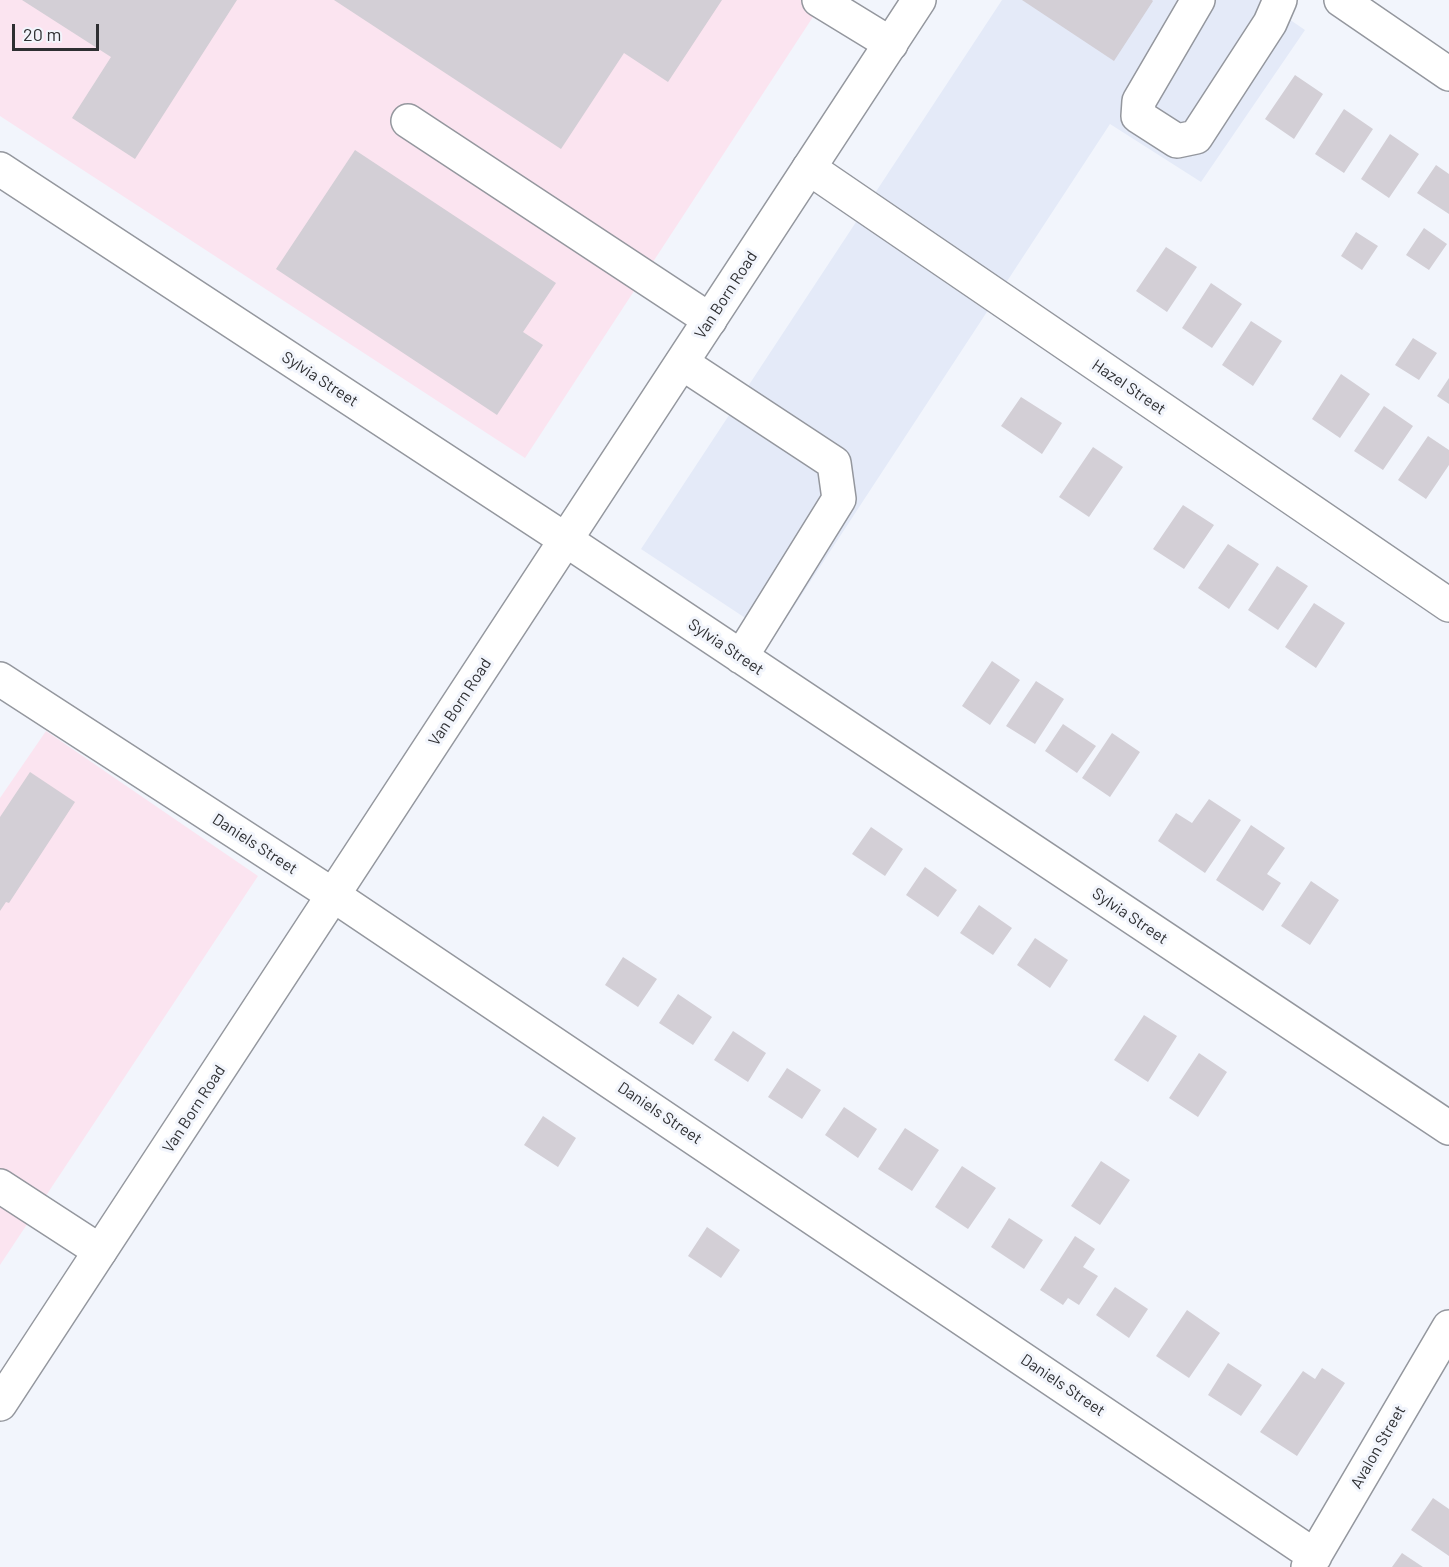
<!DOCTYPE html>
<html>
<head>
<meta charset="utf-8">
<style>
	body { margin:0 }
	#map { position:relative; width:1449px; height:1567px; overflow:hidden; background:#f2f5fc; font-family:Barlow,sans-serif }
	canvas { display:block }
	.scale { position:absolute; left:12px; top:24px; width:87px; height:27px; box-sizing:border-box; border:3px solid #2e2f32; border-top:0; padding-left:8px; font-size:18px; line-height:21px; white-space:nowrap; color:#2e2f32; -webkit-text-stroke:4px #f2f5fc; paint-order:stroke }
</style>
</head>
<body>
<div id="map">
<canvas width="1449" height="1567"></canvas>
<div class="scale">20 m</div>
</div>
<script>
const ctx = document.querySelector('canvas').getContext('2d');
ctx.lineJoin = 'round';
function fill(path, color) { ctx.fillStyle = color; ctx.fill(path, 'evenodd'); }
function trace(path, color, width, dash) { ctx.strokeStyle = color; ctx.lineWidth = width; ctx.lineCap = dash ? 'butt' : 'round'; ctx.setLineDash(dash || []); ctx.stroke(path); }
function label(font, color, halo, rows, align = 'center') {
  ctx.font = font + ' Barlow,sans-serif'; ctx.lineWidth = 6; ctx.setLineDash([]); ctx.textBaseline = 'middle'; ctx.strokeStyle = halo; ctx.fillStyle = color; for (const [text, x, y, turn = 0] of rows) {
    ctx.save(); ctx.translate(x, y); ctx.rotate((+turn || 0) * Math.PI / 180); ctx.textAlign = isNaN(turn) ? turn : align; if (halo) ctx.strokeText(text, 0, 0); ctx.fillText(text, 0, 0); ctx.restore();
  }
}
fill(new Path2D(`
	M1002,0h259l44,30 -104,152 -91,-58 -336,513 -133,-88z`), '#e4eaf8');
fill(new Path2D(`
	M0,0h824l-299,458 -525,-342z
	M46,731l212,145 -258,389v-467z`), '#fbe4f0');
fill(new Path2D(`
	M22,0h215l-102,159 -63,-41 39,-61z
	M334,0h388l-54,82 -44,-29 -63,96z
	M1022,0h130l1,1 -39,60z
	M1295,75l28,19 -29,45 -29,-20z
	M1344,109l29,20 -29,44 -29,-19z
	M1390,134l29,20 -30,44 -28,-19z
	M355,150l201,133 -33,49 20,13 -46,70 -221,-146z
	M1436,165l13,9v40l-32,-21z
	M1424,228l23,16 -18,26 -23,-15z
	M1356,232l22,14 -16,24 -21,-14z
	M1166,247l31,20 -30,45 -31,-21z
	M1211,283l31,21 -30,44 -30,-20z
	M1251,321l31,20 -29,45 -31,-21z
	M1413,338l24,15 -18,27 -24,-15z
	M1341,374l29,20 -30,44 -28,-19z
	M1449,378v26l-12,-8z
	M1021,397l41,26 -20,31 -41,-28z
	M1384,406l29,20 -30,44 -29,-19z
	M1428,436l21,14v15l-23,34 -28,-19z
	M1093,447l30,20 -34,50 -30,-20z
	M1183,505l31,20 -30,44 -31,-20z
	M1228,544l31,20 -30,45 -31,-21z
	M1277,566l31,20 -30,44 -30,-20z
	M1314,603l31,20 -29,45 -31,-21z
	M992,661l28,19 -30,45 -28,-19z
	M1036,681l28,18 -29,45 -29,-18z
	M1063,724l33,22 -19,27 -32,-22z
	M1112,733l28,19 -30,45 -28,-19z
	M30,772l45,30 -66,101 -3,-1 -6,9v-94z
	M1209,799l32,21 -36,53 -47,-32 18,-28 16,10z
	M1251,825l34,23 -18,26 14,9 -18,28 -47,-31z
	M871,827l32,22 -18,27 -33,-22z
	M925,867l32,23 -19,27 -32,-22z
	M1311,881l28,19 -29,45 -29,-19z
	M979,905l33,23 -19,27 -33,-22z
	M1035,938l33,22 -18,28 -33,-23z
	M623,957l34,22 -19,28 -33,-22z
	M678,994l34,23 -19,28 -34,-22z
	M1144,1015l33,21 -29,46 -34,-22z
	M733,1031l33,22 -18,29 -34,-22z
	M1199,1053l28,19 -29,45 -29,-19z
	M787,1068l34,22 -19,29 -34,-22z
	M844,1107l33,22 -19,29 -33,-23z
	M543,1116l33,22 -18,29 -34,-22z
	M905,1128l34,22 -27,41 -34,-22z
	M1101,1161l29,19 -30,45 -29,-19z
	M962,1166l34,22 -28,41 -33,-22z
	M1009,1218l34,22 -19,29 -33,-22z
	M707,1227l33,23 -19,28 -33,-22z
	M1075,1236l20,13 -12,18 15,9 -19,29 -11,-7 -5,7 -23,-15z
	M1115,1287l33,22 -19,29 -33,-23z
	M1187,1310l33,23 -31,45 -33,-22z
	M1228,1363l34,22 -21,31 -33,-21z
	M1322,1368l23,15 -48,73 -37,-24 43,-61 12,8z
	M1433,1498l16,11v47l-38,-26z
	M1402,1553l21,14h-31z`), '#d3cfd6');
const minor = new Path2D(`
	M819,0l72,44
	M1198,0l-59,101 -1,15 39,25 19,-4 74,-114 10,-23
	M1341,0l108,74
	M408,121l302,199
	M809,168l640,437
	M0,169l566,371 883,588
	M682,363l152,100 5,36 -98,158
	M0,679l333,216 982,661
	M0,1186l100,65
	M1308,1567l141,-240`);
const major = new Path2D(`
	M0,1404l919,-1404`);
trace(minor, '#94979e', 36);
trace(major, '#94979e', 36);
trace(minor, '#fff', 33);
trace(major, '#fff', 33);
label('16px', '#2e2f32', '#f2f5fc', [
	["Van Born Road",726,295,-57],
	["Sylvia Street",320,379,33],
	["Hazel Street",1129,387,34],
	["Sylvia Street",726,647,34],
	["Van Born Road",460,702,-57],
	["Daniels Street",255,844,33],
	["Sylvia Street",1130,916,34],
	["Van Born Road",194,1109,-57],
	["Daniels Street",660,1113,34],
	["Daniels Street",1063,1385,34],
	["Avalon Street",1378,1447,-60]
]);
</script>
</body>
</html>
